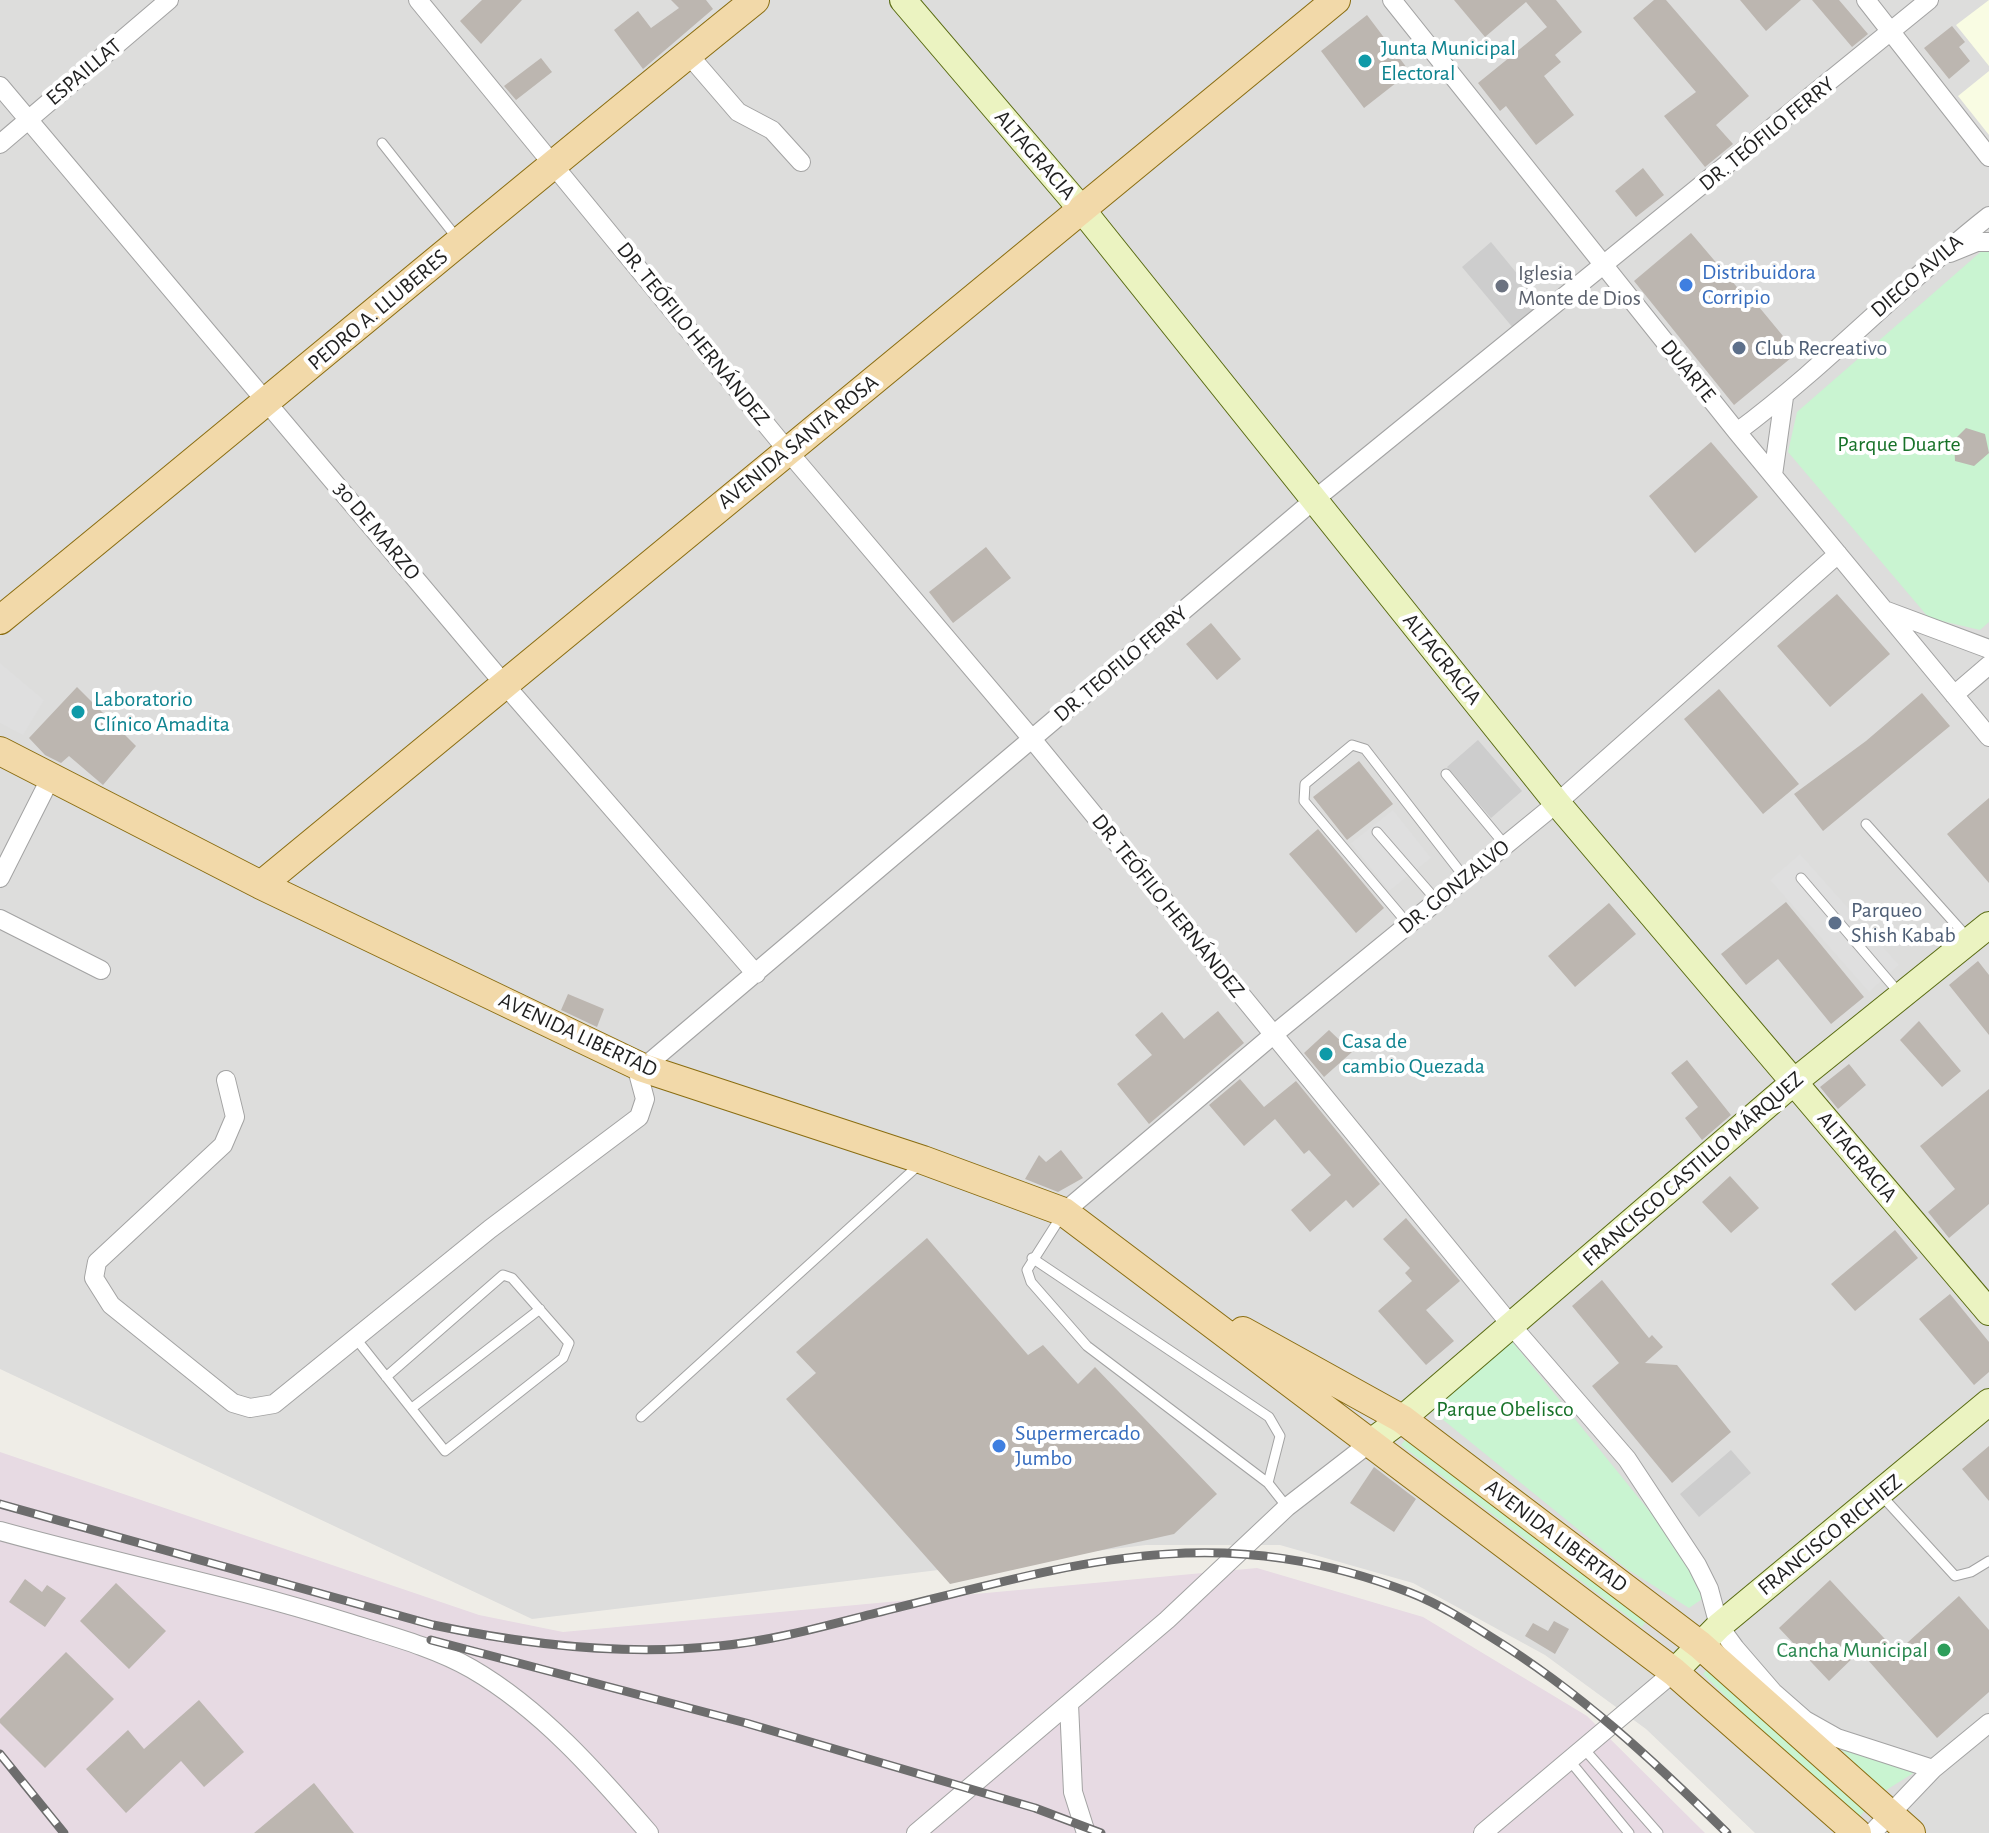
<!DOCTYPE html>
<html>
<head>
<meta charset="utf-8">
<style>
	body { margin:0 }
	canvas { display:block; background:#efede7 }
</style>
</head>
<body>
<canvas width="1989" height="1833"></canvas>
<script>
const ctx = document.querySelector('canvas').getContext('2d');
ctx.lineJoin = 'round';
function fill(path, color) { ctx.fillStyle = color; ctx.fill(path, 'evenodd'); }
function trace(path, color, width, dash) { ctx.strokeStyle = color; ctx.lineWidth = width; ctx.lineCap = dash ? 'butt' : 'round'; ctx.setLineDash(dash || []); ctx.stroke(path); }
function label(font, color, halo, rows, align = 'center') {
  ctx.font = font + ' "Alegreya Sans",sans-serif'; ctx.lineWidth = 8; ctx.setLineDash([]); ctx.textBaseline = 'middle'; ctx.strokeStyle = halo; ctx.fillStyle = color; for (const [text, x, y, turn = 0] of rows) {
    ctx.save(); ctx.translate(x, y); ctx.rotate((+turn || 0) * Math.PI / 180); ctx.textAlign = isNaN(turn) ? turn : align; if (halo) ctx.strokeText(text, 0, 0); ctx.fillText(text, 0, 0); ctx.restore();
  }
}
fill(new Path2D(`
	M0,0h1989v1833h-234l-109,-104 -101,-74 -132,-72 -133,-38h-134l-614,74 -532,-250z`), '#dddddc');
fill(new Path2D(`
	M0,1452l479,163 84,17 694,-64 166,49 164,99 118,117h-1705z`), '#e7dae3');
fill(new Path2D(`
	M1989,0v66l-33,-41z
	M1989,71v64l-31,-39z`), '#f9fce3');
fill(new Path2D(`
	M1491,242l52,63 -29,24 -52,-62z
	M1478,740l44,51 -31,27 -44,-51z
	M1731,1450l20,23 -52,44 -19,-23z`), '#cdcdcd');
fill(new Path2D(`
	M1984,249l5,1v372l-9,8 -51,-12 -141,-166 9,-40z
	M1511,1340l182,225 12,32 -16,11 -62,-39 -196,-159z
	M1418,1424l237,183 -13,20 -241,-182z
	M1718,1656l155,145 -19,22 -151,-149z
	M1836,1744l84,25 -37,23z`), '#c9f4d1');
fill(new Path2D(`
	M0,663l44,37 -21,35 -23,-12z
	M1393,810l38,48 -42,33 -38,-48z
	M1800,854l99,111 -30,27 -99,-112z`), '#dfdfdf');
fill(new Path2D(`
	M482,0h40l-41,44 -21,-23z
	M671,0h35l7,9 -70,60 -29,-39 24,-19 13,17 28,-20z
	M1454,0h102l26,32 -27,23 6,7 -17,14 30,39 -38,30 -30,-39 -6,5 -22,-28 69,-56 -21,-25 -41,35z
	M1654,0h12l83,96 -33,29 17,19 -28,23 -41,-51 32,-24 -63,-74z
	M1740,0h61l-35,31z
	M1812,0h27l29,34 -16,13z
	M1367,15l43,57 -46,36 -43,-57z
	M1952,26l13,16 -6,5 11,14 -21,18 -25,-31z
	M541,58l11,14 -36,28 -12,-14z
	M1643,168l21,27 -28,22 -21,-26z
	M1691,233l51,60 3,-3 52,63 -63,52 -100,-124z
	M1966,428l19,6 4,19 -15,13 -19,-5 -1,-21z
	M1711,442l47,55 -63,56 -46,-57z
	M986,547l25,31 -58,45 -24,-31z
	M1837,594l53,60 -60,53 -53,-61z
	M1211,623l30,36 -24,21 -31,-36z
	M77,687l59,59 -33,39 -34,-29 -8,7 -16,-8 -16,-17z
	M1719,689l80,95 -36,30 -79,-95z
	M1922,693l28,33 -127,105 -29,-37 72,-53z
	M1359,761l34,43 -46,36 -34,-43z
	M1989,798v85l-42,-49z
	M1318,829l66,79 -28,25 -67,-79z
	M1786,902l78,95 -33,27 -53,-65 -32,26 -25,-31z
	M1609,903l27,31 -61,53 -27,-31z
	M1978,961l11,14v60l-40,-50z
	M568,994l36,15 -7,18 -36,-17z
	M1218,1011l26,32 -95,81 -32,-40 35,-29 -17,-20 27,-23 22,27z
	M1919,1021l42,50 -19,16 -42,-47z
	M1329,1030l23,22 -28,25 -20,-24z
	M1687,1060l44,55 -29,25 -17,-22 13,-11 -27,-34z
	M1849,1064l17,21 -28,24 -18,-22z
	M1240,1079l24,28 32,-26 84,103 -27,24 -7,-8 -36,32 -19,-22 40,-35 -22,-25 -5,4 -29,-35 -31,27 -35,-41z
	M1989,1089v115l-40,34 -21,-26 27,-23 -35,-43z
	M1061,1150l22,28 -25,14 -33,-13 14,-24 7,7z
	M1730,1176l29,32 -28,25 -29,-31z
	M1406,1218l54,63 -34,29 28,31 -28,24 -48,-54 34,-30 -7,-8 5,-5 -27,-29z
	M1895,1230l23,28 -63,53 -24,-27z
	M927,1238l101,117 15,-10 35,39 17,-17 122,127 -43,40 -224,50 -164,-185 30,-26 -20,-21z
	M1602,1280l47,58 3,-3 11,12 -18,16 32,2 54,67 -59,51 -80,-97 27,-23 -47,-57z
	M1950,1294l39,48v30l-15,13 -55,-66z
	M1989,1446v55l-27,-32z
	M1374,1467l42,32 -22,33 -44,-29z
	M25,1579l17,13 5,-7 19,13 -21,29 -36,-25z
	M1830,1580l67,72 62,-56 30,34v62l-52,46 -77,-87 -31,30 -50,-53z
	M116,1583l50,48 -37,38 -49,-48z
	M1554,1621l15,8 -14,25 -30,-18 8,-13 15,8z
	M66,1652l48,47 -69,69 -45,-45v-4z
	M199,1700l45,52 -40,35 -23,-26 -55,52 -40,-44 42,-39 16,19z
	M314,1783l40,50h-100z`), '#bcb6b0');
const lane = new Path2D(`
	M382,143l75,95
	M1446,774l59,71
	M1866,824l102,114
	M1377,832l60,69
	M1801,878l99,116
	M1408,924l-104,-123 1,-17 47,-39 13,4 100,129
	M1062,1215l-35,55 4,12 56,64 181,137 19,24
	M1032,1258l237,159 11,19 -12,47
	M357,1340l88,111 118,-93 6,-15 -57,-65 -9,-3 -117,102
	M412,1408l128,-99
	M641,1417l280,-254
	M1881,1495l74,81 16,-4 18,-11
	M1585,1750l73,83
	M1570,1761l59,72`);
const street = new Path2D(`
	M418,0l369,450 245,289 479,586 116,134 70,106 12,24 10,37 16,22 38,44 32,28 32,18 96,31
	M1392,0l345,432 252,305
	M1866,0l123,157
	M688,54l50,58 34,18 29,32
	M0,86l505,599 251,289
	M0,144l169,-144
	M1950,253l27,-11h12
	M1737,432c89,-66 165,-148 252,-216
	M1773,475l11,-78
	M1887,611l102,38
	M1954,695l35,-30
	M0,878l51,-101
	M0,919l101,51
	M226,1080l9,37 -12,28 -126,117 -3,16 17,27 122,98 17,5 24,-4 216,-175 149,-112 6,-18 -7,-26 5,-5 671,-568 615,-500
	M1064,1212l209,-177 284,-232 281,-249
	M0,1531c115,32 232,55 346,91 41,13 88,25 126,47 69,40 125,104 177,164
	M1069,1704l4,88 13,41
	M916,1833l251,-213 120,-113 84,-65
	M1483,1833l191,-161
	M1872,1833l61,-64 56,-46`);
const secondary = new Path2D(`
	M903,0l180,211 474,592 432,509
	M1371,1442l31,-23 392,-337 195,-157
	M1674,1672l45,-46 270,-224`);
const primary = new Path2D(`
	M0,620c253,-206 502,-416 755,-620
	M0,751l261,134 382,183 280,92 141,52 610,460 183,161
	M261,885l1075,-885
	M1243,1331l159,88 298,226 211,188`);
trace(lane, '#a3a3a3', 11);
trace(street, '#a3a3a3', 20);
trace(secondary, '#596b12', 28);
trace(primary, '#8a6d11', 30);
trace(lane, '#fff', 9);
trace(street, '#fff', 18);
trace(secondary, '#ebf3c1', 26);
trace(primary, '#f2d9a9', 28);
const rail = new Path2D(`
	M0,1504l433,121c94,20 190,31 286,21 53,-5 106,-20 157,-33 195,-48 337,-97 535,-20 28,11 55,28 80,44 89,55 162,123 236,196
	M431,1640l315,83 289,85 66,25
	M0,1754l64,79`);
trace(rail, '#6d6d6d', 9);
trace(rail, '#fff', 6, [18]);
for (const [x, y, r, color] of [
	[1365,61,8,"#0f9aa8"],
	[1686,285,8,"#3f7fe0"],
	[1502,286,8,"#6b7280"],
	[1739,348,8,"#5c6f8a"],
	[78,712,8,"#0f9aa8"],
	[1835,923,8,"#5c6f8a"],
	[1326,1054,8,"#0f9aa8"],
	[999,1446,8,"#3f7fe0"],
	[1944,1650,8,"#2e9e5b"]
]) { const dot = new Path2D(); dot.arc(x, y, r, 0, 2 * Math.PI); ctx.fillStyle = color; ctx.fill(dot); trace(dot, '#fff', 3); }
label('22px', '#0d838f', '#fff', [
	["Junta Municipal",1381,48],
	["Electoral",1381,73],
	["Laboratorio",94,699],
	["Clínico Amadita",94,724],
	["Casa de",1342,1041],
	["cambio Quezada",1342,1066]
], 'left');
label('22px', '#1f1f1f', '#fff', [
	["ESPAILLAT",84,72,-40],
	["DR. TEÓFILO FERRY",1767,134,-39],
	["ALTAGRACIA",1035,155,49],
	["DIEGO AVILA",1917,276,-41],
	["PEDRO A. LLUBERES",378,310,-40],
	["DR. TEÓFILO HERNÁNDEZ",693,334,51],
	["DUARTE",1688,371,51],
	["AVENIDA SANTA ROSA",798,442,-39],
	["30 DE MARZO",377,531,50],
	["ALTAGRACIA",1442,659,51],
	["DR. TEOFILO FERRY",1121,664,-40],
	["DR. GONZALVO",1454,887,-39],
	["DR. TEÓFILO HERNÁNDEZ",1168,906,51],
	["AVENIDA LIBERTAD",578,1035,25],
	["ALTAGRACIA",1857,1157,50],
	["FRANCISCO CASTILLO MÁRQUEZ",1693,1169,-41],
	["FRANCISCO RICHIEZ",1830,1535,-39],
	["AVENIDA LIBERTAD",1556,1536,37]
]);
label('22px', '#366cbe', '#fff', [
	["Distribuidora",1702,272],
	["Corripio",1702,297],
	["Supermercado",1015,1433],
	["Jumbo",1015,1458]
], 'left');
label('22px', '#5b616d', '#fff', [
	["Iglesia",1518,273],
	["Monte de Dios",1518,298]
], 'left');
label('22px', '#4e5e75', '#fff', [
	["Club Recreativo",1755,348],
	["Parqueo",1851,910],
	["Shish Kabab",1851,935]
], 'left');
label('22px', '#187229', '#fff', [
	["Parque Duarte",1899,444],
	["Parque Obelisco",1505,1409]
]);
label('22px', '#27864d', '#fff', [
	["Cancha Municipal",1928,1650]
], 'right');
</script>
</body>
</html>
